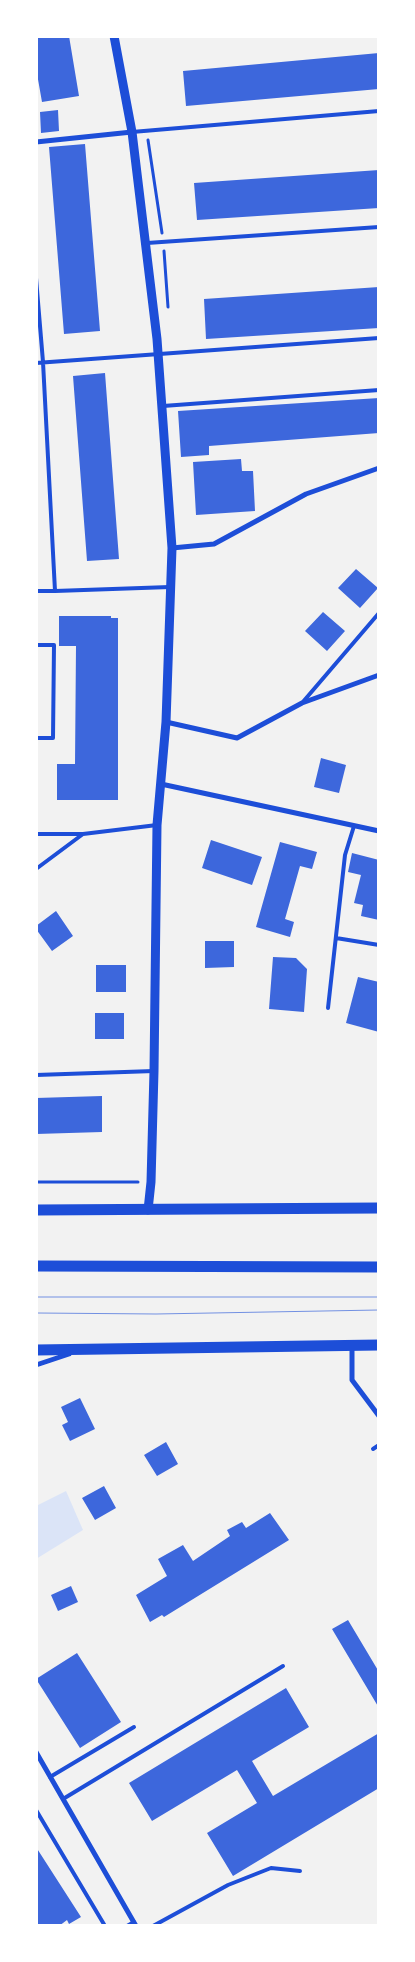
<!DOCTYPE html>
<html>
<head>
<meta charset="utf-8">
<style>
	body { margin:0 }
	#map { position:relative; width:415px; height:1962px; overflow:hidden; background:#f2f2f2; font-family:Arial,sans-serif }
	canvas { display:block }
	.frame { position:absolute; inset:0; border:38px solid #fff; pointer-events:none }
</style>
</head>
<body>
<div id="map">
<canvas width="415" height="1962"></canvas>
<div class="frame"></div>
</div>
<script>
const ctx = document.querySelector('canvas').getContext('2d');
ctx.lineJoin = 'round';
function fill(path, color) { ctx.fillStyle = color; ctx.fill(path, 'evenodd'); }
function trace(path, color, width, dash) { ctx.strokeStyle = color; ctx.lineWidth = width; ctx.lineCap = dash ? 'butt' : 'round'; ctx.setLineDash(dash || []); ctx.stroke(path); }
fill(new Path2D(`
	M66,1491l17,39 -47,29v-53z`), '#dbe4f7');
fill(new Path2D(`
	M36,36h33l10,60 -37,6 -6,-34z
	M379,53v36l-193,17 -3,-35z
	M58,110l1,21 -18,2 -1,-21z
	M85,144l15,187 -36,3 -15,-187z
	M379,170v38l-182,12 -3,-37z
	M379,287v41l-173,11 -2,-40z
	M105,373l14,186 -32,2 -14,-185z
	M379,398v35l-170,13v9l-28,2 -3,-46z
	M241,459l1,12h11l2,40 -59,4 -3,-53z
	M356,569l22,19 -18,20 -22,-20z
	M323,612l22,19 -18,20 -22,-20z
	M59,616h52v2h7v182h-61v-36h18l1,-118h-17z
	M321,758l25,7 -7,28 -25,-6z
	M211,840l51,17 -10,28 -50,-17z
	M280,842l37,10 -5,17 -12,-3 -15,53 9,3 -4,15 -34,-10z
	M352,853l27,7v60l-18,-4 2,-11 -9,-2 7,-28 -13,-3z
	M56,911l17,25 -21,15 -16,-22v-3z
	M205,941h29v26l-29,1z
	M273,957l23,1 11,11 -3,43 -35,-3z
	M96,965h30v27h-30z
	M358,977l21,5v50l-33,-9z
	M95,1013h29v26h-29z
	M102,1096v36l-66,2v-36z
	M80,1398l15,31 -25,12 -8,-16 6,-3 -7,-15z
	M166,1442l12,22 -21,12 -13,-21z
	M104,1486l12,22 -21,12 -13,-22z
	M270,1513l19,27 -125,77 -2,-2 -12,7 -14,-27 31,-19 -9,-17 25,-14 10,16 37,-25 -3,-6 15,-8 4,6z
	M71,1586l7,16 -20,9 -7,-16z
	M348,1620l31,52v36l-47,-79z
	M77,1653l44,69 -41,26 -44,-69z
	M286,1688l23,39 -57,34 21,35 106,-63v55l-146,88 -26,-43 50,-30 -20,-33 -85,51 -23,-38z
	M36,1847l45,70 -12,7 -2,-4 -8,6h-23z`), '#3d67dc');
trace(new Path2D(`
	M148,140l14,93
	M164,251l4,56
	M36,1182h102`), '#1d4ed8', 3);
trace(new Path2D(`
	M132,132l247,-21
	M147,243l232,-16
	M36,278l7,84 12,229 115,-4
	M36,363l343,-25
	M163,406l216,-16
	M36,591h19
	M36,645h18l-1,93h-17
	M302,703l77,-90
	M36,834h47
	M36,869l47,-35 74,-9
	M336,938l43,7
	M328,1008l17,-153 9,-29
	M36,1075l118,-4
	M373,1449l6,-4
	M50,1777l84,-50
	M63,1799l220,-133
	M36,1810l69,116
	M127,1926l7,-4
	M153,1926l75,-41 43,-17 29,3`), '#1d4ed8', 4);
trace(new Path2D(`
	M36,142l96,-10
	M172,548l42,-4 92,-50 73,-26
	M166,722l71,16 65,-35 77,-28
	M161,784l218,47
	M352,1346v34l27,36
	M36,1365l33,-11
	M36,1752l100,174`), '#1d4ed8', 5);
trace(new Path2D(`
	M114,36l18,96 25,207 15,209 -6,174 -9,103 -3,246 -3,111 -3,28`), '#1d4ed8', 9);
trace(new Path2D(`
	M36,1210l343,-2
	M36,1266l343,1
	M36,1350l343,-5`), '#1d4ed8', 11);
trace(new Path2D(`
	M36,1297h343
	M36,1313l120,1 223,-4`), '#7290e2', 1);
</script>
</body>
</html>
